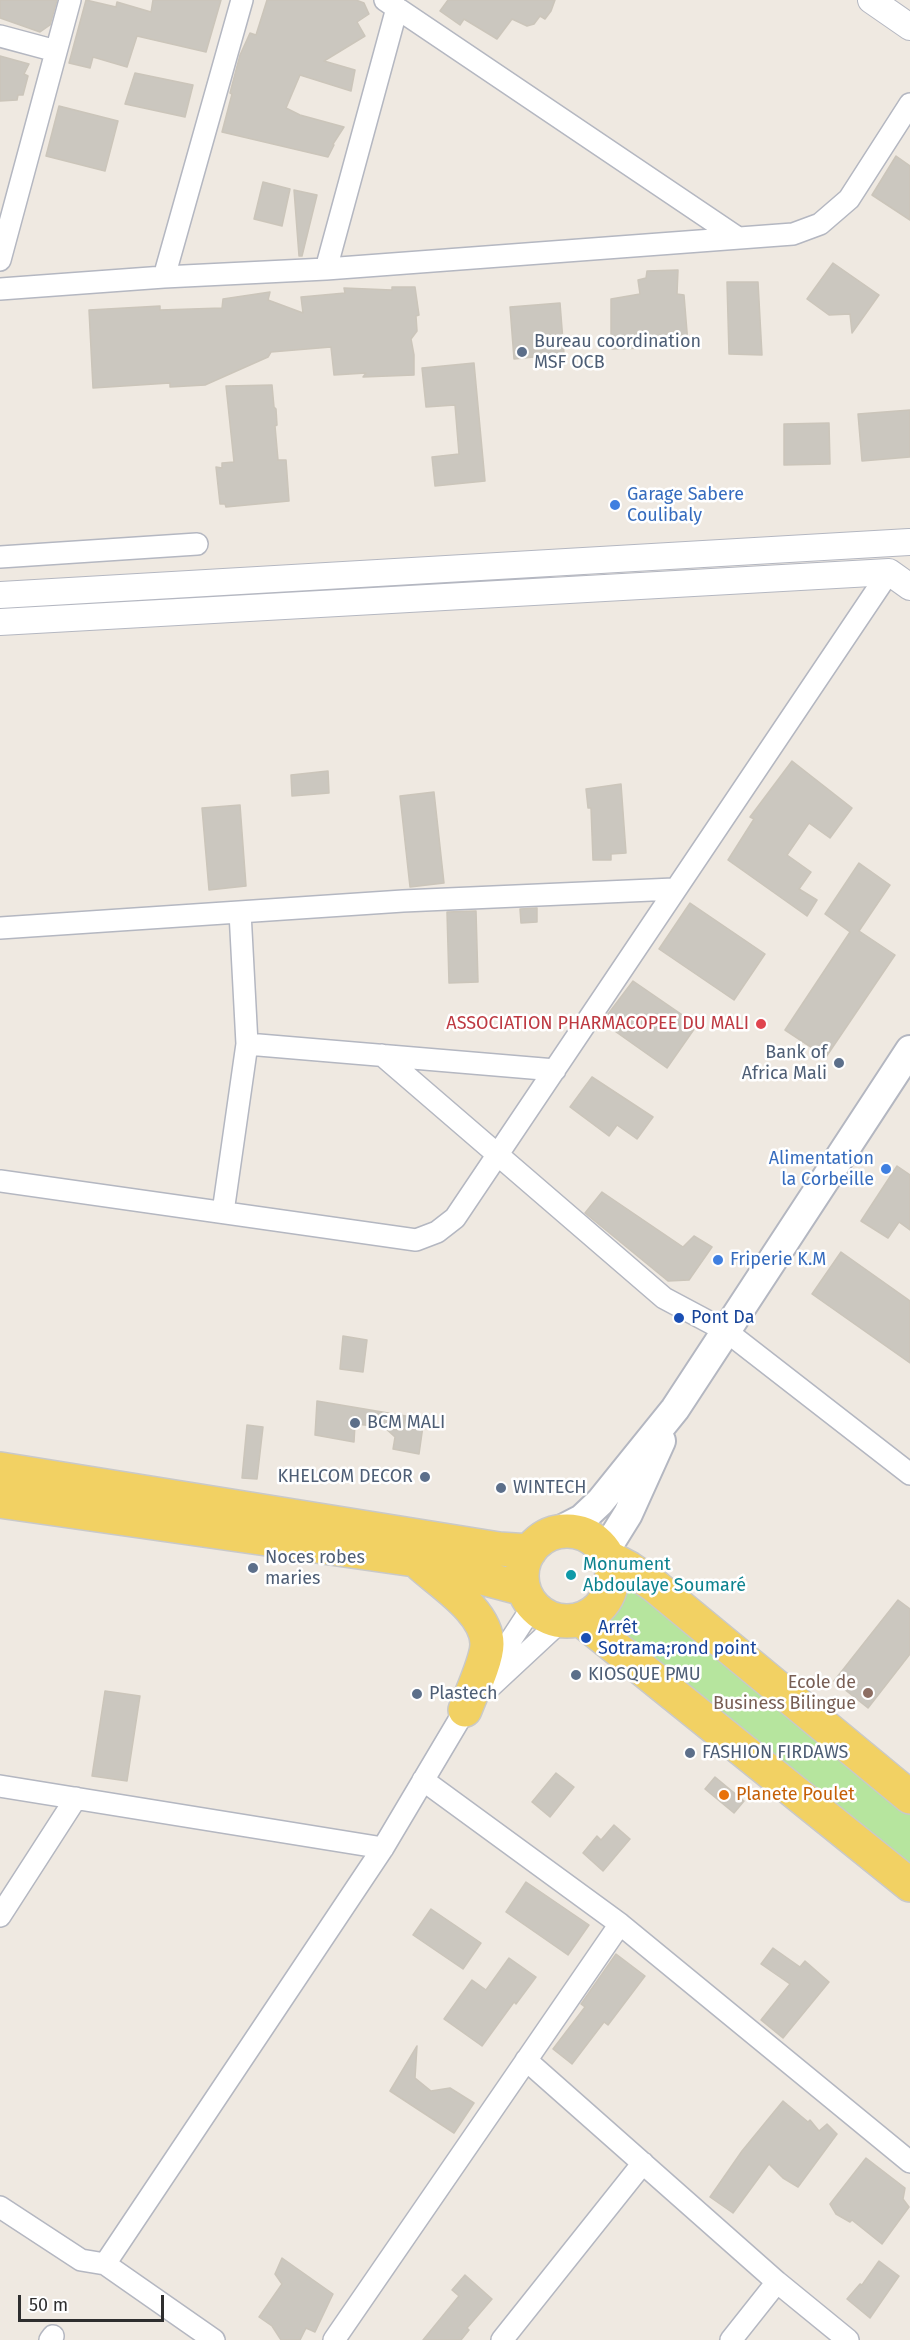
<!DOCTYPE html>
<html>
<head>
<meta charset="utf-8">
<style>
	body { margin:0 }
	#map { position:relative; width:910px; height:2340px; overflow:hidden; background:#efe9e1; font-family:"Fira Sans",sans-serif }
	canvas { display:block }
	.scale { position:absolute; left:18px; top:2295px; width:146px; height:27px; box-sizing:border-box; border:3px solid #2e2e2e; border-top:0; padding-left:8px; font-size:18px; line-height:21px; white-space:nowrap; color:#2e2e2e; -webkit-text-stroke:4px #fff; paint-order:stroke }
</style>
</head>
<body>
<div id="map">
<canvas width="910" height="2340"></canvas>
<div class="scale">50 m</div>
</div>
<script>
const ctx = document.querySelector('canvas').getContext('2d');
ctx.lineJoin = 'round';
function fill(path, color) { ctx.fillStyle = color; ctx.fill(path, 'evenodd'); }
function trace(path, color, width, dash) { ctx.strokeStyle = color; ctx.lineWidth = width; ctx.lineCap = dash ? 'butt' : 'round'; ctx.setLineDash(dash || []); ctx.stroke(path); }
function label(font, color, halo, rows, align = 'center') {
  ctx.font = font + ' "Fira Sans",sans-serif'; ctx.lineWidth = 5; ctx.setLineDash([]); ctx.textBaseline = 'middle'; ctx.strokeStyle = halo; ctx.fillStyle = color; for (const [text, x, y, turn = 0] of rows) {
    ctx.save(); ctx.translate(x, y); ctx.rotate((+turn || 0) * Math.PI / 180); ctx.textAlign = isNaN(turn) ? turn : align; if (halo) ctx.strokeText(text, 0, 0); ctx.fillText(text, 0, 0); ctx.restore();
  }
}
fill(new Path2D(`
	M627,1577l283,230v64l-304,-251 16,-23z`), '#b6e59e');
const building = new Path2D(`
	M0,0h57l-7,25 -10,7 -40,-14z
	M86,0l30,7 1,-5 34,10 2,-12h68l-15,52 -69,-16 -10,31 -34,-10 -3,11 -21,-5z
	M267,0h89l8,3 5,11 -12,8 8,14 -41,25 31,9 -4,21 -51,-16 -14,33 14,7 44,12 -11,17 1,1 -6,12 -106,-25 10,-38 -2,-1 10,-38 10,-22 6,2z
	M448,0h107l-4,11 -6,8 -5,-3 -6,8 -7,2 -15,-7 -15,20 -33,-20 -4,6 -20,-14z
	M0,56l29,8 -5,10 4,2 -5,19h-5l-1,5 -17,1z
	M135,73l58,12 -8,32 -60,-13z
	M59,106l59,15 -13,50 -59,-15z
	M896,156l14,10v54l-38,-25z
	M263,182l27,7 -8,37 -28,-7z
	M294,190l23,5 -15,61h-3z
	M833,263l46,32 -27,38 -2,-19 -21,1 -22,-16z
	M678,270l-1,24 7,1 4,49h-38v4l-39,1v-50l29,-5 -2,-14 8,-2 1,-7z
	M727,282h31l4,73 -33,-1z
	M392,287h23l4,28 -3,1 1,15 -6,8 3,16v20l-51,2 3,-4 -32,2 -3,-28 -60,5 -3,5 -63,28 -35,2v-4l-77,5 -4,-78 71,-4v4l62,-2 1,-9 47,-7 -2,8 35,13 -2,-16 44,-4 -1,-5 48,2z
	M560,303l4,51 -50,5 -4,-52z
	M474,363l11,118 -50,5 -3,-29 27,-3 -4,-49 -29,2 -4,-39z
	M272,385l2,22 2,2 1,16 -2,1 3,34h8l3,41 -63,6 -1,-3h-5l-4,-37 6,1v-5l12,-1 -8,-76z
	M910,410v47l-48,4 -4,-47z
	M829,423l1,41 -46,1v-41z
	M792,761l60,47 -22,30 -21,-15 -22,32 24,17 -12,17 18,11 -10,16 -79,-56 26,-41 -4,-2z
	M328,771l1,22 -37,3 -1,-21z
	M621,784l5,69 -15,1v6h-18l-2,-52h-3l-2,-19z
	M434,792l10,91 -34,4 -10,-91z
	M240,805l6,81 -37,4 -7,-82z
	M859,863l31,22 -31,46 36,24 -69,102 -41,-27 65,-98 -25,-18z
	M690,903l75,51 -31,46 -75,-51z
	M537,908v14l-16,1 -1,-14z
	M476,911l2,71 -29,1 -2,-71z
	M633,981l64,44 -30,43 -65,-46z
	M592,1077l61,40 -16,22 -20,-14 -8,11 -39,-29z
	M897,1166l13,9v55l-11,-8 -11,16 -27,-17z
	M602,1192l81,55 11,-11 18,11 -23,33 -21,1 -83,-68z
	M841,1252l69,49v62l-98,-69z
	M343,1336l24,4 -4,32 -23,-3z
	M317,1401l107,18 -5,35 -26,-5 2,-12 -11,-10 -29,-3 -1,18 -39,-7z
	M247,1425l16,2 -6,52 -15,-1z
	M898,1600l12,9v45l-42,54 -34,-27z
	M105,1691l35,5 -13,85 -35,-5z
	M556,1773l18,14 -24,30 -18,-15z
	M715,1777l29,24 -10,12 -29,-24z
	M614,1825l16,14 -27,32 -20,-18 14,-17 4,4z
	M526,1882l63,43 -21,30 -62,-43z
	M431,1909l50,34 -18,26 -50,-34z
	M773,1948l27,19 5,-6 24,21 -46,56 -22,-18 29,-36 -29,-20z
	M616,1954l29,22 -37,49 -4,-3 -32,42 -19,-15 32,-42 -4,-3z
	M509,1958l27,19 -20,27 -2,-2 -32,44 -38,-27 28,-39 14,10z
	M417,2046l-2,32 16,13 19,-3 24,15 -20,30 -64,-42z
	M783,2101l25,21 2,-2 9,11 8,-7 10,10 -39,53 -15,-9 -14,-14 -36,49 -23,-16 32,-46z
	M866,2158l39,30 -2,11 6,8 -27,37 -30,-24 -2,2 -14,-8 -6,-10z
	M282,2258l51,36 -18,38 -9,-4 -6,12h-19l-9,-14 -13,-9 23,-33 -7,-10z
	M879,2261l20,15 -29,42 -23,-19 13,-15 2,1z
	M465,2275l27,24 -25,29 2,2 -8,10h-38l36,-44 -7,-6z`);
fill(building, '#cbc7bf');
trace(building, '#cbc5ba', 1.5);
const minor = new Path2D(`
	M385,0l353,238
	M0,36l56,15
	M0,260l70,-260
	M326,269l71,-261
	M164,277l78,-277
	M0,289l164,-12 162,-8 467,-35 27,-10 29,-25 61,-95
	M0,557l197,-13
	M0,928l403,-27 271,-12
	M247,1044l308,26
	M382,1055l282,243 62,33 184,143
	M0,1181l416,59 21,-8 18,-14 434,-646
	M223,1212l24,-168 -7,-132
	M490,1687l71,-66
	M423,1780l197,144 290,238
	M0,1786l383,62
	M0,1916l76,-118
	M526,2060l251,222 71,58
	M0,2207l81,53 24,4 109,76
	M105,2264l278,-416 82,-138 68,-104
	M50,2340l3,-4
	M334,2340l286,-416
	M502,2340l141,-177
	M731,2340l46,-58`);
const tertiary = new Path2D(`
	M871,0l39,27
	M0,595l909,-53
	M0,622l889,-50 21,15`);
const secondary = new Path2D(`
	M555,1533l27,-14 18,-17 75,-93 235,-359
	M605,1551l23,-37 33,-73`);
const primary = new Path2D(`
	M0,1469l499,80 31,2
	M0,1501l415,59 109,29
	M522 1576a45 45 0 1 1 90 0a45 45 0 1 1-90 0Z
	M608,1557l21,11 26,18 255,211
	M421,1565c21,19 66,47 66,79 0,16 -16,50 -22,66
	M580,1619l330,266`);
trace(minor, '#b4b7c1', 24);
trace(tertiary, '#b4b7c1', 28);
trace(secondary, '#b4b7c1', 32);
trace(primary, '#c9c9c9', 36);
trace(minor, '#fff', 21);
trace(tertiary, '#fff', 26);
trace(secondary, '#fff', 28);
trace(primary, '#f2d163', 33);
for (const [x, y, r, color] of [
	[522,352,6,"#5c6f8a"],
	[615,505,6,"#3f7fe0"],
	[761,1024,6,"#e0444e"],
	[839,1063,6,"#5c6f8a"],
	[886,1169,6,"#3f7fe0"],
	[718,1260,6,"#3f7fe0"],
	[679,1318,6,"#1a4fb4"],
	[355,1423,6,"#5c6f8a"],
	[425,1477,6,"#5c6f8a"],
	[501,1488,6,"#5c6f8a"],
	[253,1568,6,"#5c6f8a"],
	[571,1575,6,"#0f9aa8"],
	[586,1638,6,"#1a4fb4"],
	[576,1675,6,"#5c6f8a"],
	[868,1693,6,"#8d6e63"],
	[417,1694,6,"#5c6f8a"],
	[690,1753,6,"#5c6f8a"],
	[724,1795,6,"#e8710a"]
]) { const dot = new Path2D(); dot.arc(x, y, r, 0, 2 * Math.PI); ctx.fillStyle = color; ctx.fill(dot); trace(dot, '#fff', 2); }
label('18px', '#4e5e75', '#fff', [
	["Bureau coordination",534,342],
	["MSF OCB",534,363],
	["Bank of",827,1053,"right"],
	["Africa Mali",827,1074,"right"],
	["BCM MALI",367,1423],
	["KHELCOM DECOR",413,1477,"right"],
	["WINTECH",513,1488],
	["Noces robes",265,1558],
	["maries",265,1579],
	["KIOSQUE PMU",588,1675],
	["Plastech",429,1694],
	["FASHION FIRDAWS",702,1753]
], 'left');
label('18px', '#366cbe', '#fff', [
	["Garage Sabere",627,495],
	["Coulibaly",627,516],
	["Alimentation",874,1159,"right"],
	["la Corbeille",874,1180,"right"],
	["Friperie K.M",730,1260]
], 'left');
label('18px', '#be3a42', '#fff', [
	["ASSOCIATION PHARMACOPEE DU MALI",749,1024]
], 'right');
label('18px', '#164399', '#fff', [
	["Pont Da",691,1318],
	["Arrêt",598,1628],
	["Sotrama;rond point",598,1649]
], 'left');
label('18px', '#0d838f', '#fff', [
	["Monument",583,1565],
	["Abdoulaye Soumaré",583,1586]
], 'left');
label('18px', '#785e54', '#fff', [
	["Ecole de",856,1683],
	["Business Bilingue",856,1704]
], 'right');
label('18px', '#c56008', '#fff', [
	["Planete Poulet",736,1795]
], 'left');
</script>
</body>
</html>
